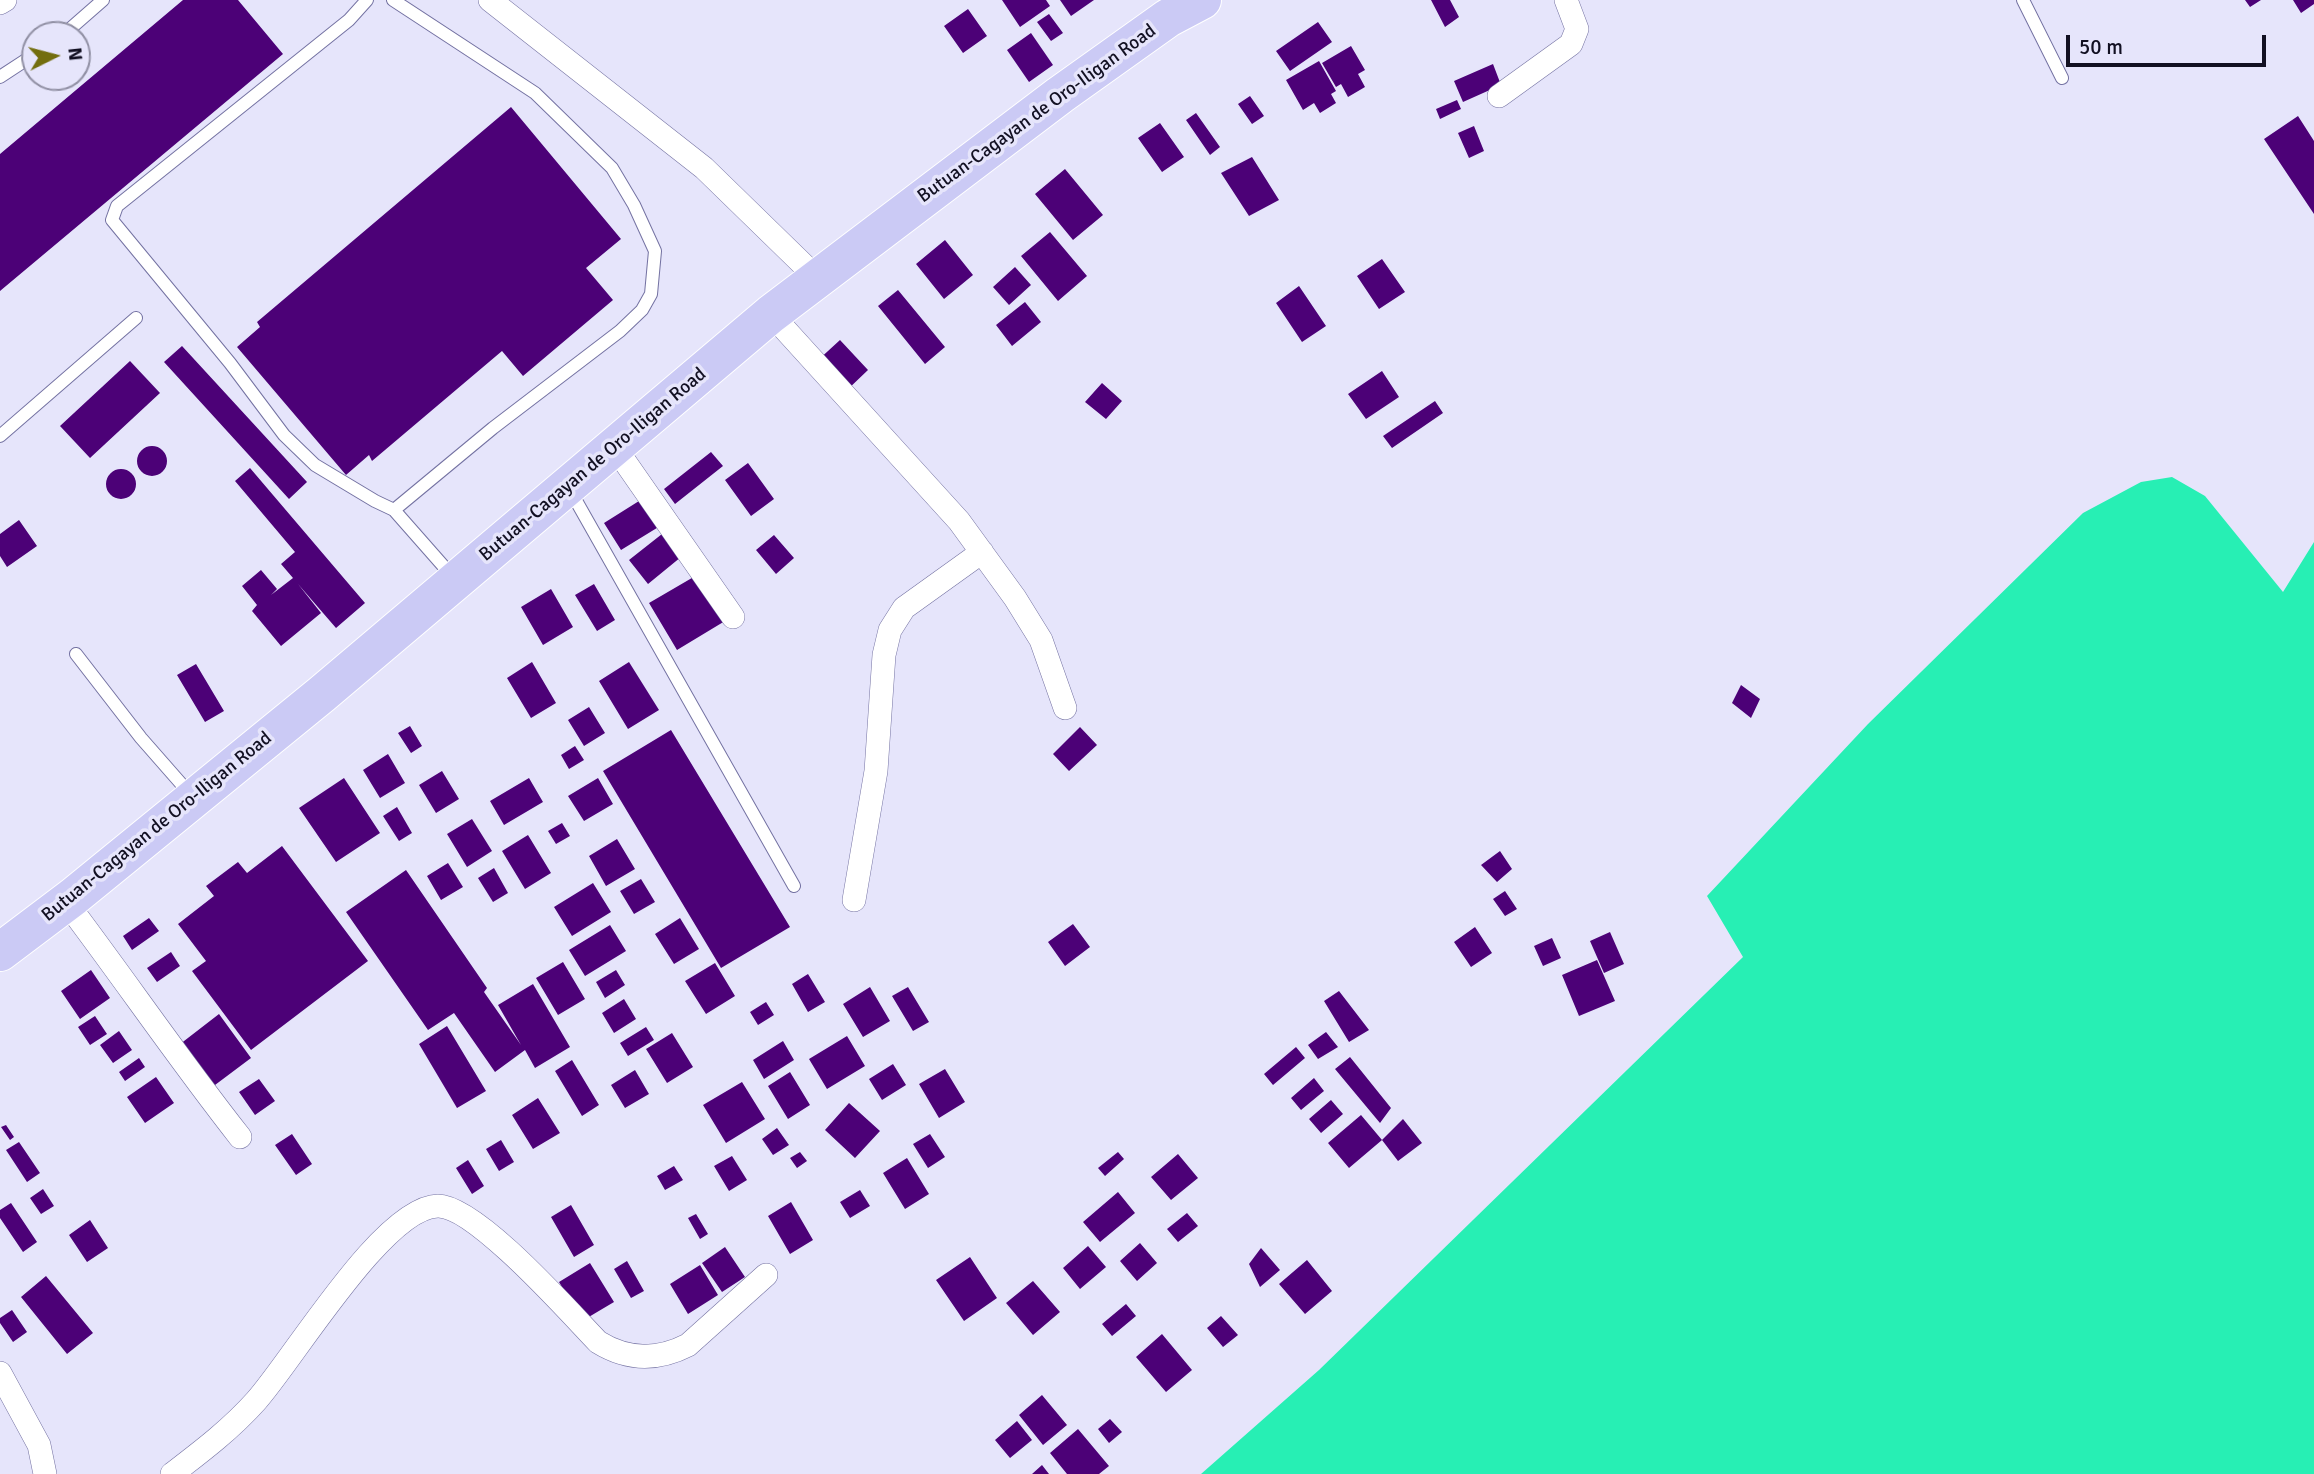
<!DOCTYPE html>
<html>
<head>
<meta charset="utf-8">
<style>
	body { margin:0 }
	#map { position:relative; width:2314px; height:1474px; overflow:hidden; background:#e6e5fb; font-family:Signika,sans-serif }
	canvas { display:block }
	.north { position:absolute; left:21px; top:21px; width:70px; height:70px; box-sizing:border-box; background:#e6e5fb; border:2px solid #9190a4; border-radius:50%; rotate:84deg; font-size:19px; font-weight:700; line-height:28px; text-align:center; color:#121022 }
	.north::after { content:''; display:block; margin:auto; width:24px; height:32px; background:#736e0e; clip-path:polygon(50% 0,100% 100%,50% 72%,0 100%) }
	.scale { position:absolute; left:2066px; top:35px; width:200px; height:32px; box-sizing:border-box; border:4px solid #121022; border-top:0; padding-left:9px; font-size:21px; line-height:24px; white-space:nowrap; color:#121022; -webkit-text-stroke:5px #e6e5fb; paint-order:stroke }
</style>
</head>
<body>
<div id="map">
<canvas width="2314" height="1474"></canvas>
<div class="north">N</div>
<div class="scale">50 m</div>
</div>
<script>
const ctx = document.querySelector('canvas').getContext('2d');
ctx.lineJoin = 'round';
function fill(path, color) { ctx.fillStyle = color; ctx.fill(path, 'evenodd'); }
function trace(path, color, width, dash) { ctx.strokeStyle = color; ctx.lineWidth = width; ctx.lineCap = dash ? 'butt' : 'round'; ctx.setLineDash(dash || []); ctx.stroke(path); }
function label(font, color, halo, rows, align = 'center') {
  ctx.font = font + ' Signika,sans-serif'; ctx.lineWidth = 7; ctx.setLineDash([]); ctx.textBaseline = 'middle'; ctx.strokeStyle = halo; ctx.fillStyle = color; for (const [text, x, y, turn = 0] of rows) {
    ctx.save(); ctx.translate(x, y); ctx.rotate((+turn || 0) * Math.PI / 180); ctx.textAlign = isNaN(turn) ? turn : align; if (halo) ctx.strokeText(text, 0, 0); ctx.fillText(text, 0, 0); ctx.restore();
  }
}
fill(new Path2D(`
	M2172,477l33,19 78,96 31,-50v932h-1113l118,-104 424,-413 -36,-61 161,-172 215,-211 58,-31z`), '#27efb4');
fill(new Path2D(`
	M183,0h55l45,54 -283,237v-137z
	M1002,0h44l4,6 -30,21z
	M1060,0h34l-23,16z
	M1431,0h19l9,17 -14,10z
	M2245,0h16l-11,7z
	M2293,0h21v4l-13,9z
	M968,9l19,27 -24,17 -19,-27z
	M1049,14l14,19 -12,8 -14,-19z
	M1318,22l14,20 -42,29 -14,-20z
	M1031,33l22,32 -24,17 -22,-32z
	M1351,46l14,24 -7,4 7,13 -17,10 -7,-13 -5,3 -14,-24z
	M1319,61l17,30 -5,3 5,9 -16,10 -6,-10 -11,7 -17,-30z
	M1493,64l8,21 -38,17 -9,-21z
	M1250,96l14,20 -12,8 -14,-20z
	M1457,100l4,9 -21,10 -4,-10z
	M511,107l110,132 -35,29 27,32 -90,76 -21,-25 -130,110 -3,-6 -23,20 -109,-128 23,-20 -3,-5z
	M1196,113l24,34 -10,8 -24,-35z
	M2298,116l16,25v73l-50,-75z
	M1160,123l24,34 -22,15 -24,-34z
	M1474,126l10,25 -15,7 -11,-25z
	M1252,157l27,43 -30,16 -28,-43z
	M1065,169l38,46 -30,25 -38,-46z
	M1050,232l37,44 -29,25 -37,-45z
	M945,240l28,35 -29,24 -28,-35z
	M1382,259l23,33 -26,17 -22,-33z
	M1015,267l16,18 -22,20 -16,-18z
	M1299,286l27,40 -24,16 -26,-39z
	M898,290l47,57 -20,17 -47,-58z
	M1025,302l16,20 -29,24 -16,-21z
	M840,340l28,30 -23,22 -29,-30z
	M182,346l125,136 -18,17 -125,-137z
	M130,361l30,32 -70,65 -30,-32z
	M1382,371l17,26 -33,22 -18,-25z
	M1102,383l20,18 -16,18 -21,-17z
	M1435,401l8,12 -51,35 -9,-12z
	M137 461a15 15 0 1 1 30 0a15 15 0 1 1-30 0Z
	M711,452l12,14 -48,38 -11,-15z
	M748,463l26,36 -23,17 -26,-36z
	M250,468l115,135 -29,25 -38,-44 23,29 -40,33 -29,-35 5,-6 -15,-19 19,-16 16,19 -6,6 22,-17 -12,-14 14,-12 -60,-71z
	M106 484a15 15 0 1 1 30 0a15 15 0 1 1-30 0Z
	M639,501l26,22 -44,27 -17,-27z
	M19,520l18,26 -30,21 -7,-11v-22z
	M662,534l19,23 -33,27 -19,-24z
	M774,535l20,23 -18,16 -20,-24z
	M697,575l28,46 -48,29 -28,-47z
	M594,584l21,36 -18,11 -22,-36z
	M551,589l22,38 -30,18 -22,-38z
	M532,662l24,41 -25,15 -24,-40z
	M629,662l30,48 -31,19 -29,-48z
	M196,664l28,47 -19,11 -28,-47z
	M1741,685l19,14 -9,19 -19,-15z
	M589,707l16,26 -21,13 -16,-26z
	M410,726l12,20 -11,7 -13,-20z
	M1080,727l17,18 -28,26 -16,-17z
	M671,730l119,197 -69,41 -118,-197z
	M575,746l9,14 -15,9 -8,-14z
	M388,754l17,29 -25,15 -17,-28z
	M442,771l17,28 -23,14 -17,-28z
	M344,778l36,55 -44,29 -37,-54z
	M529,778l14,24 -39,23 -14,-24z
	M598,778l15,26 -29,17 -16,-25z
	M397,807l15,26 -13,8 -16,-25z
	M472,819l20,32 -25,16 -20,-33z
	M562,823l8,13 -14,8 -8,-13z
	M528,835l23,38 -26,16 -23,-38z
	M617,839l18,30 -29,17 -17,-30z
	M282,846l86,115 -117,89 -59,-79 14,-10 -28,-37 36,-28 -8,-10 32,-24 9,11z
	M1500,851l12,18 -15,13 -16,-17z
	M448,863l15,24 -22,13 -14,-24z
	M494,868l14,25 -15,9 -15,-24z
	M406,870l81,118 -3,4 37,53 -23,-40 35,-21 37,63 -35,21 -10,-18 -30,22 -41,-59 -26,17 -82,-118z
	M641,879l14,23 -21,12 -14,-23z
	M593,883l18,29 -39,24 -18,-29z
	M1505,891l12,18 -12,7 -12,-17z
	M149,918l10,13 -27,19 -9,-14z
	M680,918l19,31 -25,15 -19,-30z
	M1073,924l17,23 -25,19 -17,-24z
	M610,925l16,26 -41,25 -16,-26z
	M1475,927l17,26 -21,14 -17,-25z
	M1610,932l14,32 -20,9 -14,-32z
	M1552,938l9,20 -18,8 -9,-20z
	M171,952l9,14 -23,16 -10,-14z
	M1597,960l18,41 -36,15 -17,-41z
	M563,962l22,37 -27,16 -22,-37z
	M715,963l20,33 -29,18 -21,-33z
	M91,970l19,28 -30,21 -19,-28z
	M616,970l9,15 -20,13 -9,-16z
	M808,974l17,28 -17,10 -16,-28z
	M870,987l20,34 -27,16 -20,-33z
	M908,987l21,35 -16,9 -21,-35z
	M1339,991l30,39 -20,12 -25,-41z
	M624,999l12,20 -22,14 -12,-20z
	M766,1002l8,13 -16,10 -8,-13z
	M219,1014l32,44 -44,33 -32,-43z
	M95,1016l12,18 -17,11 -12,-18z
	M447,1026l39,65 -29,17 -38,-64z
	M646,1027l8,13 -26,16 -8,-13z
	M119,1031l13,19 -19,13 -13,-18z
	M1326,1032l12,15 -20,12 -10,-14z
	M672,1033l21,34 -26,16 -21,-34z
	M847,1036l18,30 -38,23 -18,-30z
	M783,1041l11,19 -30,19 -11,-19z
	M1296,1047l9,11 -32,27 -9,-11z
	M1350,1057l41,51 -11,15 -45,-54z
	M139,1058l6,9 -20,14 -6,-9z
	M572,1060l27,45 -17,11 -27,-45z
	M893,1064l13,21 -24,15 -13,-21z
	M945,1069l20,33 -26,16 -20,-34z
	M635,1070l14,24 -24,14 -14,-23z
	M790,1072l20,33 -22,14 -20,-33z
	M156,1077l18,26 -29,20 -18,-26z
	M1314,1078l10,13 -23,19 -10,-12z
	M259,1079l16,22 -20,14 -16,-23z
	M742,1082l23,37 -39,24 -23,-38z
	M538,1098l22,35 -27,16 -21,-34z
	M1331,1100l12,14 -22,19 -12,-14z
	M849,1103l31,28 -25,27 -30,-28z
	M1361,1115l21,25 -33,28 -21,-25z
	M1403,1119l19,24 -24,18 -16,-21z
	M6,1125l8,12 -4,3 -9,-13z
	M777,1128l12,17 -16,10 -11,-16z
	M292,1134l20,30 -16,11 -21,-30z
	M930,1134l15,23 -17,11 -15,-24z
	M501,1140l13,22 -15,9 -13,-22z
	M19,1142l21,31 -13,9 -21,-32z
	M800,1152l7,9 -10,7 -7,-10z
	M1118,1152l6,7 -19,17 -7,-8z
	M1178,1154l20,24 -27,22 -20,-23z
	M732,1156l15,24 -18,11 -15,-25z
	M907,1158l22,36 -24,15 -22,-36z
	M468,1160l16,26 -12,8 -16,-26z
	M674,1166l9,14 -18,10 -8,-14z
	M43,1189l11,17 -13,8 -11,-16z
	M860,1190l10,16 -20,12 -10,-16z
	M1118,1192l17,21 -35,29 -17,-20z
	M791,1202l22,38 -23,14 -22,-38z
	M11,1203l26,39 -14,10 -23,-34v-8z
	M571,1205l23,40 -20,12 -23,-40z
	M1187,1213l11,13 -20,16 -11,-13z
	M696,1214l12,20 -8,5 -12,-21z
	M90,1220l18,28 -21,14 -18,-27z
	M1140,1243l17,20 -20,18 -17,-20z
	M1088,1246l18,21 -26,22 -17,-21z
	M725,1247l20,30 -23,15 -20,-29z
	M1261,1248l19,22 -20,17 -11,-23z
	M970,1257l27,41 -33,23 -28,-41z
	M1307,1260l25,31 -27,23 -26,-30z
	M627,1261l17,30 -13,7 -17,-29z
	M590,1263l24,39 -32,19 -23,-39z
	M700,1265l18,30 -30,19 -18,-30z
	M46,1276l47,57 -26,21 -46,-57z
	M1033,1281l27,31 -27,23 -27,-32z
	M1126,1304l10,12 -24,20 -10,-12z
	M12,1310l15,22 -14,10 -13,-19v-5z
	M1221,1316l17,19 -15,12 -16,-19z
	M1162,1334l30,36 -26,22 -30,-35z
	M1042,1395l25,30 -24,20 -24,-30z
	M1110,1419l12,13 -13,11 -11,-14z
	M1017,1421l15,19 -22,18 -15,-18z
	M1078,1429l31,37 -10,8h-32l-17,-21z
	M1042,1465l7,9h-17z`), '#4c0177');
const lane = new Path2D(`
	M367,0l-18,20 -232,186 -5,14 118,143 54,72 31,30 60,36 19,9 99,-82 127,-97 22,-21 9,-16 4,-43 -21,-46 -22,-37 -77,-75 -142,-93
	M2023,0l39,78
	M63,35l40,-35
	M0,77l35,-23
	M0,436l136,-118
	M570,490l224,396
	M394,510l59,67
	M76,654l65,84 50,57`);
const street = new Path2D(`
	M490,0l214,168 113,110
	M0,3l5,-3
	M1499,96l72,-52 6,-15 -11,-29
	M771,314l188,207 56,77 26,42 24,68
	M614,446l119,171
	M854,900l22,-129 8,-116 6,-25 14,-22 78,-56
	M66,902c59,78 114,159 174,235
	M0,1373l39,72 6,29
	M172,1474c30,-23 59,-45 84,-73 37,-41 127,-194 182,-195 38,0 132,107 160,136 29,18 59,19 90,3l78,-70`);
const highway = new Path2D(`
	M0,952l73,-55 249,-203 449,-380 289,-219 108,-77 34,-18`);
trace(lane, '#7472a2', 14);
trace(street, '#7472a2', 24);
trace(highway, '#fff', 40);
trace(lane, '#fff', 12);
trace(street, '#fff', 23);
trace(highway, '#cbcaf5', 38);
label('19px', '#121022', '#e6e5fb', [
	["Butuan-Cagayan de Oro-Iligan Road",1037,114,-36],
	["Butuan-Cagayan de Oro-Iligan Road",593,465,-40],
	["Butuan-Cagayan de Oro-Iligan Road",157,827,-39]
]);
</script>
</body>
</html>
